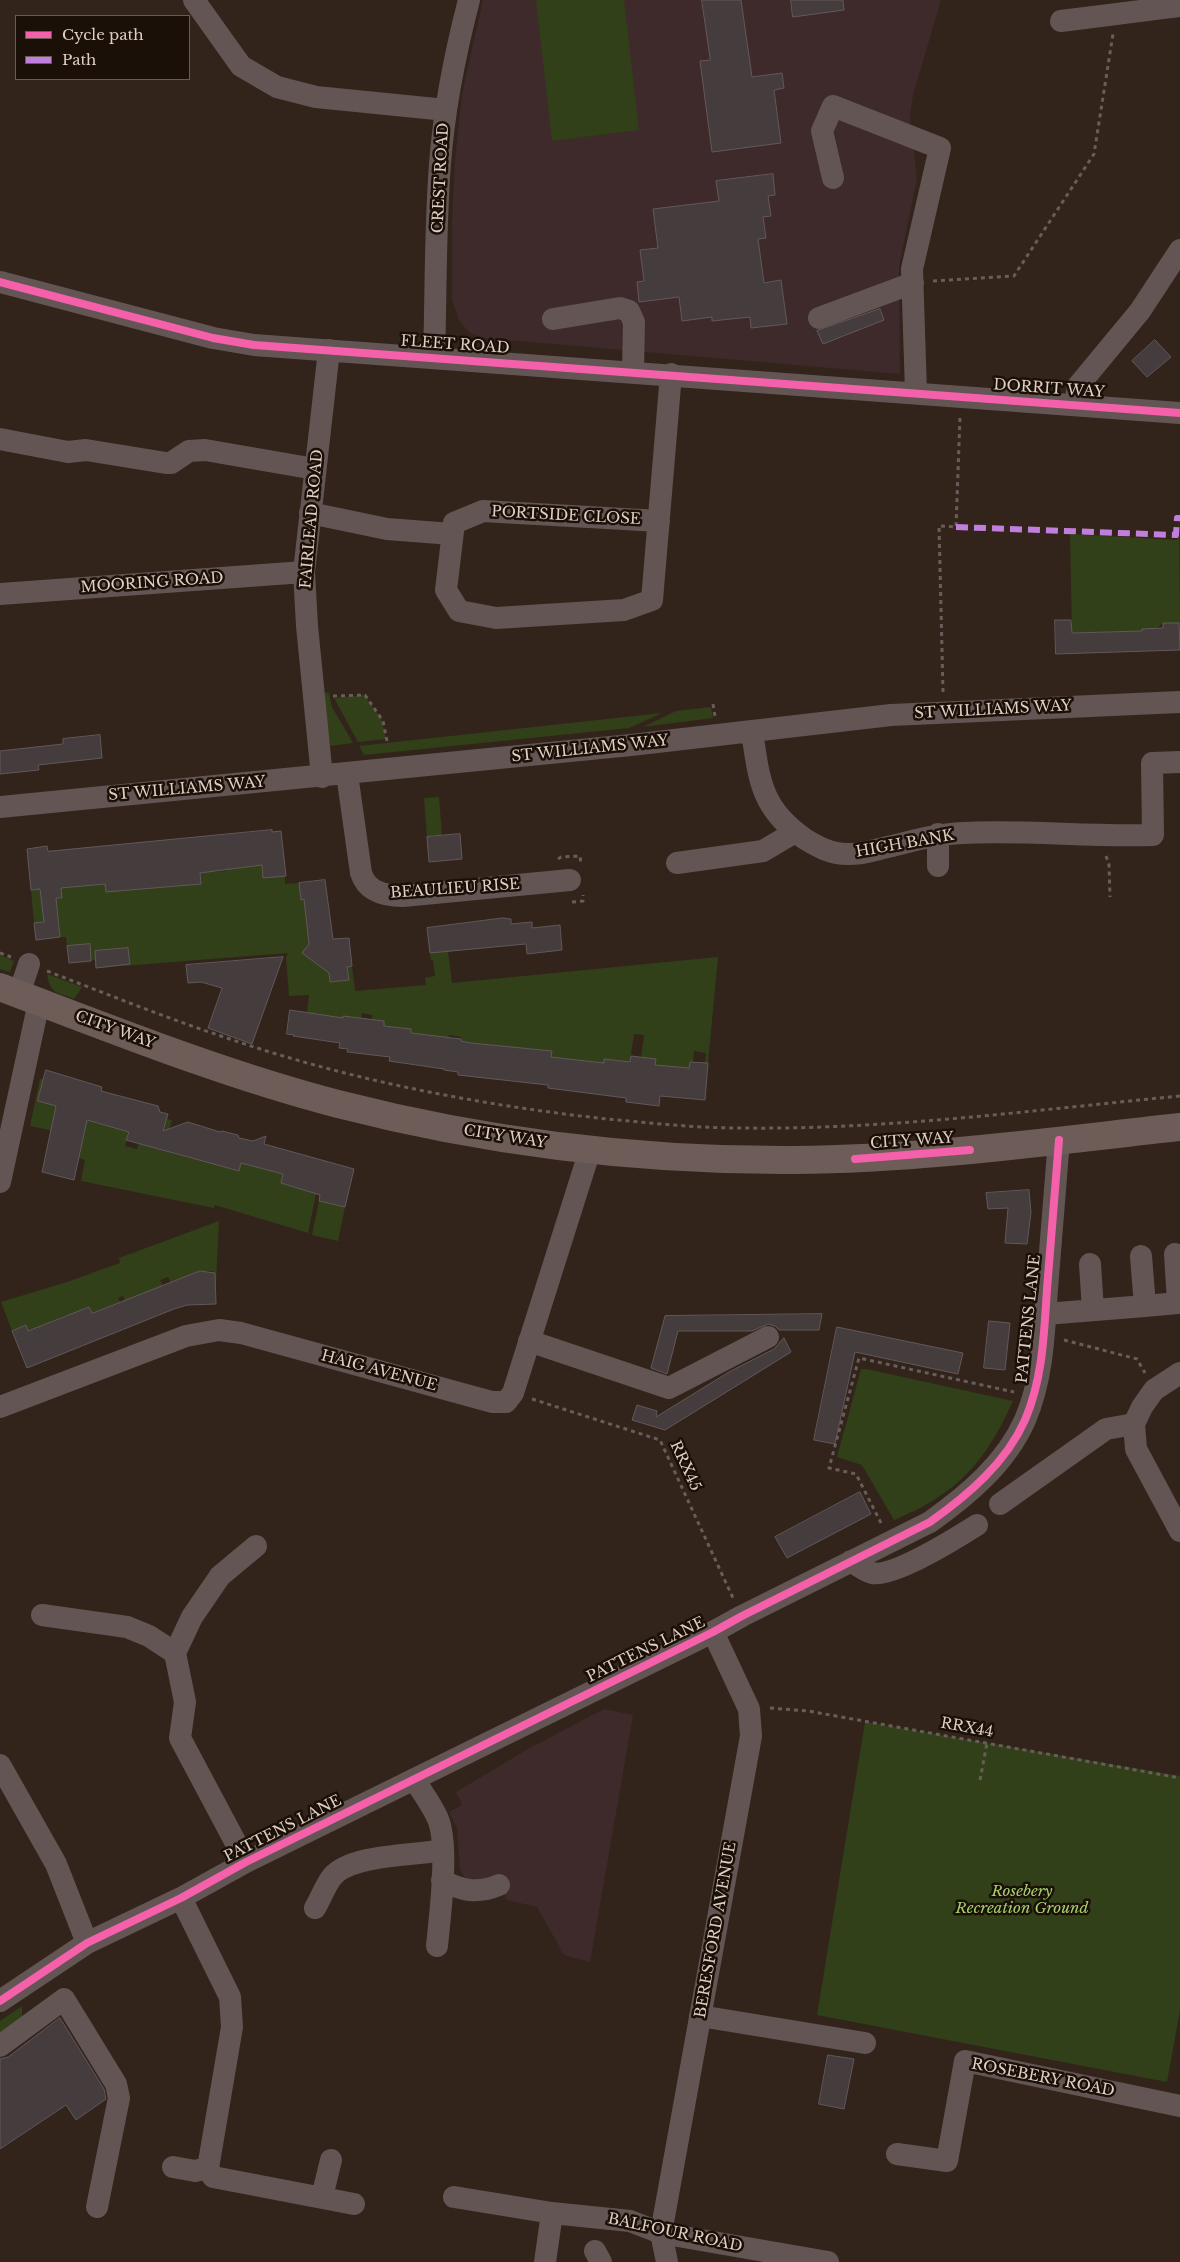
<!DOCTYPE html>
<html>
<head>
<meta charset="utf-8">
<style>
	body { margin:0 }
	#map { position:relative; width:1180px; height:2262px; overflow:hidden; background:#32241b; font-family:"Libre Baskerville",serif }
	canvas { display:block }
	.legend { position:absolute; left:15px; top:15px; width:175px; height:65px; box-sizing:border-box; background:#1b1008; border:1px solid #695c53; margin:0; padding:6px 9px; list-style:none; font-size:15px; color:#dfcec3 }
	.legend li { display:flex; align-items:center; gap:10px; height:25px }
	.legend b { width:25px; border:1px solid #695c53 }
</style>
</head>
<body>
<div id="map">
<canvas width="1180" height="2262"></canvas>
<ul class="legend">
<li><b style="height:6px;background:#f560ab"></b>Cycle path</li>
<li><b style="height:6px;background:#c07fdc"></b>Path</li>
</ul>
</div>
<script>
const ctx = document.querySelector('canvas').getContext('2d');
ctx.lineJoin = 'round';
function fill(path, color) { ctx.fillStyle = color; ctx.fill(path, 'evenodd'); }
function trace(path, color, width, dash) { ctx.strokeStyle = color; ctx.lineWidth = width; ctx.lineCap = dash ? 'butt' : 'round'; ctx.setLineDash(dash || []); ctx.stroke(path); }
function label(font, color, halo, rows, align = 'center') {
  ctx.font = font + ' "Libre Baskerville",serif'; ctx.lineWidth = 5; ctx.setLineDash([]); ctx.textBaseline = 'middle'; ctx.strokeStyle = halo; ctx.fillStyle = color; for (const [text, x, y, turn = 0] of rows) {
    ctx.save(); ctx.translate(x, y); ctx.rotate((+turn || 0) * Math.PI / 180); ctx.textAlign = isNaN(turn) ? turn : align; if (halo) ctx.strokeText(text, 0, 0); ctx.fillText(text, 0, 0); ctx.restore();
  }
}
fill(new Path2D(`
	M483,0h458l-28,95 -3,20 7,64 -18,87 1,108 -416,-36 -14,-5 -11,-13 -7,-20v-77l3,-62 7,-67z
	M604,1709l29,6 -43,247 -26,-7 -27,-48 -30,-7 -11,-22 -9,5 -20,-4 -3,-3 -4,-6 -3,-42 -8,-16 13,-7 -6,-13 72,-43z`), '#3e2a2b');
fill(new Path2D(`
	M536,0h88l15,130 -87,11z
	M1179,520l1,106 -1,-3h-16l-6,5 -15,1v2l-70,2 -2,-99 107,6z
	M323,692l6,1 3,14 21,36 -23,3z
	M364,695l17,23 5,21 -28,3 -24,-44z
	M711,707l2,11 -70,9 33,-16z
	M662,713l-33,15 -265,27 -5,-9z
	M439,797l3,38 -15,2 -3,-39z
	M197,839l14,24 1,9 15,-1 -1,-9 58,-6 1,28 14,-1 2,16h3l3,26 17,-1 -18,23 8,7 -4,5 8,6 11,-14 1,31 19,-2 -2,-13 5,-1 3,25 71,-6 -1,-7 10,-2 -2,-16h-2l-1,-7 18,-2 4,32 266,-26 -10,106h-3l1,-10 -12,-2 -1,12 -3,-1 -1,12 -14,-1 1,-6 -5,-1 -1,7 -29,-15 3,-23 -10,-1 -4,28 -25,-3 -2,13 -53,-7 2,-14 -27,-3v2l-54,-3v-5l-10,-1v-4l-12,-2 -2,10c-16,-9 -19,-13 -37,-5l1,-11 -17,-2 -1,12 -11,1 2,-19 -12,-1v-5l-10,-2 -1,5 -20,14 -34,-19 2,-18 -20,1 -3,-39 2,-4 -192,15 -1,-8 -26,3 -3,-26h-6l-1,-16 -25,2 -3,-33 9,-1 2,11 20,-2 -1,-10 44,-4 1,8 10,-1 -2,-17 87,10z
	M0,955l14,6 -4,11 -10,-3z
	M47,974l35,13 -8,12c-17,-7 -24,-5 -27,-25z
	M40,1079h4l-6,22 30,8 37,-17 -9,31 30,8 9,-24 -10,39 12,3 3,-11 23,-5 4,-14 5,1 -8,31 40,11 20,-3 -2,8 17,4 2,-8 42,11 -2,9 35,11 -8,39 -93,-28 -1,3 -133,-27 4,-21 -7,-2 4,-17 -32,-8v-3l-20,-4z
	M319,1201l26,6 -7,34 -26,-6z
	M219,1221l-3,61 -3,-11h-15v11l-27,1 -3,-6 -8,3 3,6 -38,15 -2,-5 -5,2 2,4 -28,11 -3,-6 -8,3 -11,13 -4,-8 -37,17 -3,-6 -14,5 -11,-29 66,-20 53,-19 -1,-5z
	M861,1369h5l147,32c-28,62 -56,93 -119,119l-32,-55 -25,-8z
	M865,1722l315,54v234l-13,72 -350,-67z
	M22,2006v11l-22,24v-20z`), '#314018');
const building = new Path2D(`
	M702,0h39l11,77 30,-4 2,15 -10,2 7,53 -69,9 -12,-91 10,-1z
	M791,0h52l1,10 -51,7z
	M773,174l2,21 -7,1 3,20 -8,1 3,21 -8,1 6,44 17,-3 6,44 -36,4 -1,-11 -38,4v-4l-30,4 -3,-24 -40,5 -2,-20 7,-1 -4,-31 18,-2 -5,-39 66,-8 -3,-20z
	M880,309l4,11 -61,24 -6,-13z
	M1155,340l16,17 -24,20 -15,-16z
	M1055,620h16l1,13 70,-2v-2l21,-1v-5h16l1,27 -124,4z
	M100,735l2,23 -64,7 1,5 -39,4v-23l63,-7v-5z
	M272,830v2l9,-1 5,45 -23,2 -1,-13 -62,8 1,11 -95,8 -1,-8 -44,4 1,10h-6l4,39 -24,3 -2,-17 10,-1 -4,-33 -9,1 -4,-41 20,-3 1,5z
	M460,834l2,25 -33,3 -2,-25z
	M325,880l8,59 16,-1 3,28 -5,1 2,13 -19,2 -1,-9 -27,-20 7,-9 -5,-45 -3,1 -2,-17z
	M503,918l8,1v5l21,-2v6l28,-3 2,25 -35,4 -1,-10 -96,9 -3,-25z
	M90,944l1,17 -22,2 -2,-17z
	M128,948l2,16 -34,4 -1,-17z
	M283,957l-31,87 -44,-16 14,-40 -21,-6 -13,1 -2,-18z
	M290,1010l53,8v-2l41,5v5l27,3v4l50,6v2l10,2 81,8 -1,6 26,3 27,3v-4l26,3 1,-6 25,3 -1,6 34,3 1,-6 18,1 -3,37 -45,-4 -1,10 -33,-4v-4l-78,-10v-3l-90,-10v-3l-14,-2v-1l-55,-8 1,-4 -43,-5 1,-3 -9,-1 1,-5 -47,-7 1,-1 -7,-1z
	M46,1070l56,17 -1,4 57,15 2,6 8,2 -5,17 25,-9 32,10 2,-1 16,4 1,3 14,3 13,-5 -2,8 90,25 -9,38 -26,-6 1,-6 -39,-12 2,-9 -42,-11 -2,8 -113,-31 3,-8 -42,-12 -13,60 -32,-8 14,-66 -18,-5z
	M1029,1190l2,23 -4,31 -22,-1 3,-35 -20,1 -2,-16z
	M200,1271l15,2 1,31 -29,1 -13,4 -147,59 -15,-37 14,-6 2,6 61,-24 3,6z
	M822,1314l-3,16h-40l-4,-4 -7,-2 -16,7h-74l-11,43 -16,-6 14,-52z
	M989,1321l21,2 -5,47 -21,-2z
	M837,1327l126,26 -5,21 -103,-22 -20,92 -21,-4z
	M784,1338l7,14 -126,78 -33,-10 5,-15 20,6 -1,6 73,-45 45,-23z
	M860,1492l11,22 -84,44 -12,-21z
	M60,2018l44,71 2,10 -30,21 -10,-15 -66,44v-90l8,-2z
	M828,2055l26,4 -10,50 -25,-5z`);
fill(building, '#453c3e');
trace(building, '#62585a', 1);
trace(new Path2D(`
	M933,281l81,-5 80,-122 19,-120
	M943,692l-4,-166 17,1 4,-110
	M333,696l32,-1 18,26 4,20
	M713,704l2,12
	M1106,856l3,9 1,32
	M558,859l3,-2 19,-1 1,8
	M572,902l11,-1v-6
	M0,953l11,4
	M47,971c60,23 119,47 180,67 122,42 251,67 380,81 44,4 88,9 133,9 147,2 294,-18 440,-32
	M1064,1340l73,19 8,14
	M532,1399l128,41 73,158
	M881,1523l-25,-49 -27,-6 30,-110 155,34
	M770,1708l38,3 372,67
	M980,1780l7,-37`), '#685d5a', 3, [4, 4]);
trace(new Path2D(`
	M194,0l47,66 36,21 39,10 130,13
	M1061,21l119,-15
	M833,178l-11,-47 11,-25 107,42 -28,121 4,123
	M0,282l213,56 41,7 926,68
	M819,318l94,-35
	M553,319l67,-11 9,3 5,11 -1,49
	M434,358c2,-65 1,-130 6,-194 4,-55 15,-110 29,-164
	M1075,405l3,-19 62,-75 40,-61
	M0,439l68,13 18,-2 80,13h5l18,-12 16,-1 110,19
	M310,513l77,16 65,5
	M659,521l-176,-10 -29,12 -8,67 13,21 37,7 128,-8 28,-10 19,-226
	M0,594l304,-22
	M752,731c7,49 9,78 53,108 13,8 26,15 42,15 15,1 30,-5 45,-8 24,-6 46,-12 71,-13 63,-3 126,4 190,2l-1,-72 28,-1
	M347,774l14,99c6,19 24,23 42,23l167,-16
	M322,777l-15,-151 -3,-54 25,-222
	M0,807l631,-62 260,-30 289,-13
	M938,834v32
	M677,863l86,-12 32,-19
	M19,994l10,-30
	M0,1182l39,-180
	M1090,1264l3,46
	M1145,1306l33,-3 -3,-49
	M1045,1314l100,-8 -4,-50
	M529,1341l140,47 99,-51
	M1180,1373l-26,17 -12,17 -8,17 2,25 44,82
	M0,1407l186,-71 33,-6 22,3 251,69h14l7,-9 77,-243
	M1000,1504l106,-75 28,-5
	M851,1561c6,4 14,10 21,12 21,5 86,-36 105,-48
	M42,1615l85,12 22,9 26,17
	M0,1765l56,99 31,79
	M414,1779c8,13 18,26 24,40 11,27 2,96 -1,127
	M246,1862l-66,-124 5,-36 -10,-49 17,-36 28,-41 36,-30
	M442,1880c19,11 36,14 57,5
	M315,1908c6,-10 10,-22 17,-31 19,-23 81,-21 110,-27
	M0,2001l87,-58 94,-45 65,-36 467,-230 29,-16 188,-94c38,-27 76,-59 95,-102 18,-42 19,-87 22,-131 4,-50 8,-99 12,-149
	M700,2016l165,27
	M0,2046l64,-47 52,85 3,14 -22,109
	M897,2154l50,7 18,-100 215,45
	M173,2167l22,4 13,-3 24,-141 -2,-30 -49,-99
	M208,2168l5,9 141,27
	M322,2197l9,-37
	M454,2197l98,16 78,8 31,12 167,29
	M595,2251l6,11
	M545,2262l7,-49
	M667,2262l-6,-29 90,-497 -2,-27 -36,-77`), '#625553', 22);
trace(new Path2D(`
	M0,987c111,42 223,87 338,117 148,38 303,57 456,56 129,-1 258,-19 386,-33`), '#6e5c59', 28);
trace(new Path2D(`
	M956,527l220,8 1,-17h3`), '#c07fdc', 6, [12, 6]);
trace(new Path2D(`
	M0,282l213,56 41,7 926,68
	M855,1159l115,-9
	M0,2001l87,-58 94,-45 65,-36 467,-230 29,-16 188,-94c38,-27 76,-59 95,-102 18,-42 19,-87 22,-131 4,-50 8,-99 12,-149`), '#f560ab', 8);
label('15px', '#dfcec3', '#1b1008', [
	["CREST ROAD",441,178,-87],
	["FLEET ROAD",455,345,4],
	["DORRIT WAY",1049,389,4],
	["PORTSIDE CLOSE",566,516,3],
	["FAIRLEAD ROAD",312,519,-85],
	["MOORING ROAD",152,583,-4],
	["ST WILLIAMS WAY",993,710,-3],
	["ST WILLIAMS WAY",590,749,-6],
	["ST WILLIAMS WAY",187,789,-5],
	["HIGH BANK",905,844,-10],
	["BEAULIEU RISE",455,889,-4],
	["CITY WAY",115,1030,20],
	["CITY WAY",505,1137,9],
	["CITY WAY",912,1141,-4],
	["PATTENS LANE",1029,1319,-84],
	["HAIG AVENUE",379,1371,15],
	["RRX45",685,1466,65],
	["PATTENS LANE",646,1650,-26],
	["RRX44",967,1728,10],
	["PATTENS LANE",283,1829,-27],
	["BERESFORD AVENUE",716,1930,-80],
	["ROSEBERY ROAD",1043,2078,11],
	["BALFOUR ROAD",675,2233,12]
]);
label('italic 15px', '#a3d16b', '#1b1008', [
	["Rosebery",1022,1892],
	["Recreation Ground",1022,1909]
]);
</script>
</body>
</html>
